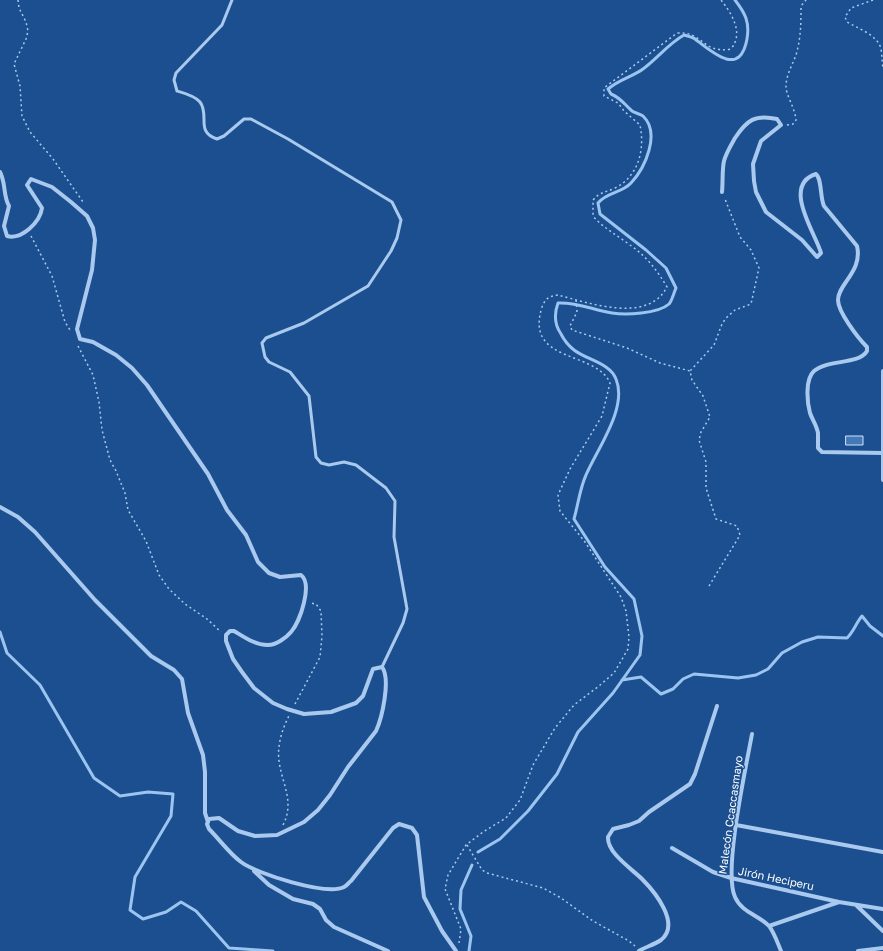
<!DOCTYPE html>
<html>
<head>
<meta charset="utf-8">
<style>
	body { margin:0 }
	canvas { display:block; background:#1b4f8f }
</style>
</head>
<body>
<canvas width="883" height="951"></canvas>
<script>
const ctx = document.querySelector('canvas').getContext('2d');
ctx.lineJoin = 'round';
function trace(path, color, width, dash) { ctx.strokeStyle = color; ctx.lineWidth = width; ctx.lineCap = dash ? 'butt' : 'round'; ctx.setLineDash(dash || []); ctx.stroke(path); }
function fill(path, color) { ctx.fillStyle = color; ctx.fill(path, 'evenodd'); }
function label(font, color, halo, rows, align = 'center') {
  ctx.font = font + ' "Golos Text",sans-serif'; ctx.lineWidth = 3; ctx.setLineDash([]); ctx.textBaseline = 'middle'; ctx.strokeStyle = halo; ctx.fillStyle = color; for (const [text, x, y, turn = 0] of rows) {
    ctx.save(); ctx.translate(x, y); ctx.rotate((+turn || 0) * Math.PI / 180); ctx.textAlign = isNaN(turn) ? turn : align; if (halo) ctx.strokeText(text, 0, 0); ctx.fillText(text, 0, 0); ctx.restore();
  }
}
trace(new Path2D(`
	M0,632l7,21 33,32 54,93 26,18 28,-4 25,2 -2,22 -36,61 -5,33 13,9 23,-7 15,-10 15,9 33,37 44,3
	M622,680l19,-3 20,17 12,-5 10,-10 11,-5 44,4 18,-3 12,-6 14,-16 20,-11 16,-5 29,1c7,-7 9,-15 15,-22l8,10 13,10
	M478,852l22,-13 28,-28 29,-37 21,-42 35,-39 27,-38 2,-19 -8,-37 -29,-32 -31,-48c4,-14 6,-31 12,-44 11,-26 42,-67 30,-96 -6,-16 -29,-19 -42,-29 -5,-4 -10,-10 -13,-16 -7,-10 -7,-20 -3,-31 19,-1 35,7 54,10 13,2 46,1 57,-9 3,-3 5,-12 7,-16l-10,-20 -20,-18 -46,-36 -2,-11c9,-11 24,-10 33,-20 14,-15 30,-50 12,-67 -3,-2 -8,-3 -11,-5 -8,-7 -11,-13 -21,-17l-3,-5c12,-10 24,-12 35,-20 15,-11 25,-25 41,-34 3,1 8,2 11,4 17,13 45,39 52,0 3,-17 -2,-26 -12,-39
	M469,951l2,-15 -11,-27 1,-19 11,-25`), '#9cc4f0', 3);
const building = new Path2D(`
	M846,436h17v9h-17z`);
fill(building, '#4478b7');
trace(building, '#cfe3fa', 1);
trace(new Path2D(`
	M18,0l1,8 7,14 2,9 -2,8 -12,25 6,22 2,30 8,16 23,27 30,43
	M873,0l-22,8 -6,9 2,5c10,6 31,13 34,27 1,7 1,13 2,20
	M787,125l6,-1 3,-4c-1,-12 -10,-25 -10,-33 0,-12 6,-21 10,-32 5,-17 5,-32 5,-49l5,-6
	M31,236l21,40 13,46 5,8
	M576,300l1,12 -7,14 2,4 55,18 33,15 30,8
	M78,346l15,29 6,27 3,28 8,30 6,11 9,22 3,17 18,31 13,34 10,14 16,15 22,15 14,13
	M709,586l31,-51 -3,-9 -21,-7 -10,-31v-26l-7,-22 2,-8 9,-15 -7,-21 -11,-16 -2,-9 24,-26 8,-21 4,-6 9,-8 16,-6 8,-36 -8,-18 -11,-13 -15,-38
	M295,704l25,-47 2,-21 -1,-25 -5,-7 -6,-1
	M283,825c12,-23 -1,-41 -4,-64 -2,-15 3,-32 10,-45
	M467,845l15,25 5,3 56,15 18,10 32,23 36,20 6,5
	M459,943l2,-14 -16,-40 3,-14 18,-30 17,-13 23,-14 14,-18 13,-35 22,-37 19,-23 25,-19 15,-13 14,-24 1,-12 -3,-26 -5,-14 -36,-55 -25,-31 -2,-16 12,-26 32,-53 8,-33c-14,-33 -86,-19 -68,-76 3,-8 7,-11 16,-12 31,8 90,29 109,-8 -10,-17 -21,-31 -37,-42 -13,-10 -27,-17 -37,-29v-16c8,-9 12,-7 22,-12 24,-12 30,-39 25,-63l-16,-14 -6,-8 -14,-7v-8l73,-55c27,-2 24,21 54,16 13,-16 1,-35 -10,-49`), '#a9c9ee', 1.5, [2, 3]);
trace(new Path2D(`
	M232,0l-10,25 -46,48 -2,7 3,11c7,2 18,5 23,11 10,13 -5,30 17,37l7,-3 20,-17h7l37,20 104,63 9,18 -4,18 -6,13 -23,35 -64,37 -38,15 -4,5 3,14 4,5 21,10 19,24 7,61 5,6 8,2 15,-3 12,3 30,23 9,13 -1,36 13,72 -4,14 -21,44`), '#a9c9ee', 3);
trace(new Path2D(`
	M0,172c6,11 3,24 9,34l-5,20 3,10c15,4 33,-14 35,-28l-15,-23 4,-6 21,8 19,15 16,14 6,12 2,12 -3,30 -15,59 3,10 13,3 23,13 16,13 15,17 61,89 19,36 19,25 12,27 11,11 11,4 21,-2c12,9 -1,47 -10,57 -5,6 -15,13 -23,13 -13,0 -24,-8 -34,-14h-4l-4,4v6l7,18 9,13 12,16 19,15 14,6 17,5 27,-2 25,-9 7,-7 10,-27 9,-2c9,12 0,51 -6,64l-28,36 -18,28 -12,15 -14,12 -27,13 -22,1 -17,-5 -19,-13 -10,1 -2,5 2,5c11,11 20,24 32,33 16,12 86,34 103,25 3,-1 5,-5 7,-6l42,-53 6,-4 13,4 5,7 7,62 18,34 14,20
	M722,192c1,-10 0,-22 2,-31 2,-8 7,-16 11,-23 12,-18 20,-24 42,-19l4,6 -20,16 -8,23 1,17 2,11 10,20 36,28 15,17 4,-4c-5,-19 -40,-68 -5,-79 6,5 4,24 8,32l33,40c6,25 -19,38 -19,54 0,12 20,38 29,47v4c-8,14 -39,8 -53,20 -9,8 -7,31 -4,42 2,6 7,13 8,20 0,5 0,10 0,15l4,4 61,1
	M883,371v109
	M0,507l18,10 17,15 60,68 56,56 23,14 8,9 6,34 15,42 2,17v41l3,9
	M752,734c-6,33 -29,137 -17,163 7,16 24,18 34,29 5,6 9,18 12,25
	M736,825l147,27
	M672,848l41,24 18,6 108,24 44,7
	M254,871l15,14 24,14 20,5 7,5 6,11 8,7 54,24
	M856,905l27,26
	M769,926l70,-24
	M639,951c6,-4 15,-6 22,-11 20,-16 -6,-48 -19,-61 -10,-10 -35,-26 -34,-42l5,-8 16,-4 10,-4 10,-9 41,-28 5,-10 22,-68
	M858,951l25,-3`), '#a9c9ee', 4);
label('11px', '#fff', '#1b4f8f', [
	["Malecón Ccaccasmayo",731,815,-82],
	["Jirón Heciperu",776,879,12]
]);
</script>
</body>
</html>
